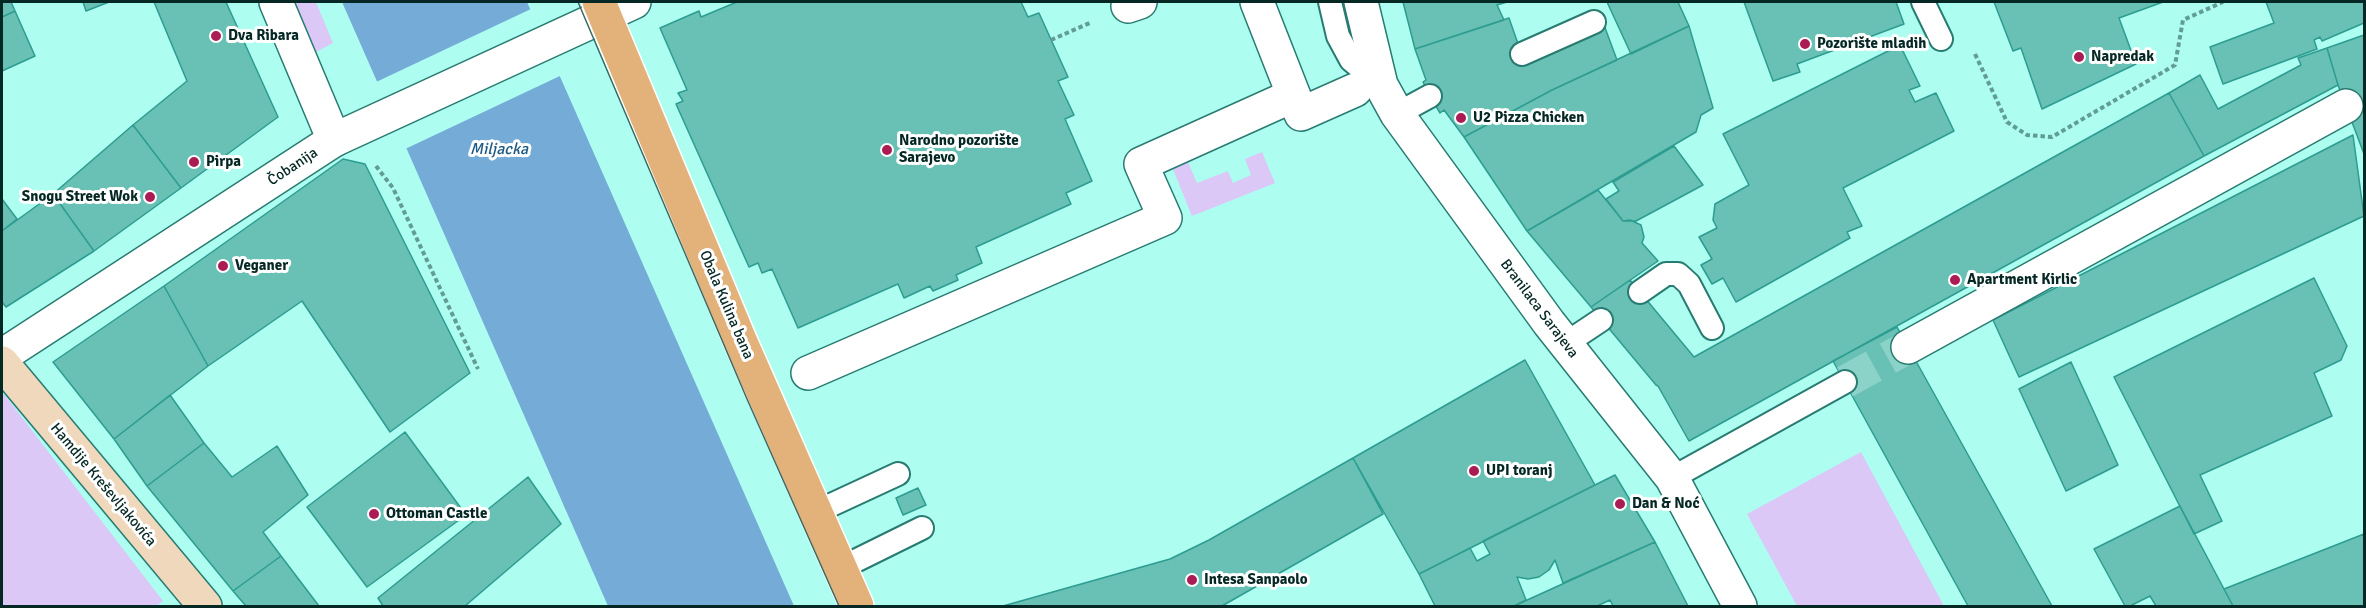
<!DOCTYPE html>
<html>
<head>
<meta charset="utf-8">
<style>
	body { margin:0 }
	#map { position:relative; width:2366px; height:608px; overflow:hidden; background:#adfdf1; font-family:Signika,sans-serif }
	canvas { display:block }
	.frame { position:absolute; inset:0; border:3px solid #052824; pointer-events:none }
</style>
</head>
<body>
<div id="map">
<canvas width="2366" height="608"></canvas>
<div class="frame"></div>
</div>
<script>
const ctx = document.querySelector('canvas').getContext('2d');
ctx.lineJoin = 'round';
function fill(path, color) { ctx.fillStyle = color; ctx.fill(path, 'evenodd'); }
function trace(path, color, width, dash) { ctx.strokeStyle = color; ctx.lineWidth = width; ctx.lineCap = dash ? 'butt' : 'round'; ctx.setLineDash(dash || []); ctx.stroke(path); }
function label(font, color, halo, rows, align = 'center') {
  ctx.font = font + ' Signika,sans-serif'; ctx.lineWidth = 6; ctx.setLineDash([]); ctx.textBaseline = 'middle'; ctx.strokeStyle = halo; ctx.fillStyle = color; for (const [text, x, y, turn = 0] of rows) {
    ctx.save(); ctx.translate(x, y); ctx.rotate((+turn || 0) * Math.PI / 180); ctx.textAlign = isNaN(turn) ? turn : align; if (halo) ctx.strokeText(text, 0, 0); ctx.fillText(text, 0, 0); ctx.restore();
  }
}
fill(new Path2D(`
	M295,2h21l17,41 -17,9z
	M1262,152l13,31 -83,33 -22,-54 15,-7 12,28 31,-12 5,12 18,-8 -6,-16z
	M4,394l159,207 -7,5h-154v-210z
	M1861,452l83,154h-147l-50,-92z`), '#dbc8f7');
fill(new Path2D(`
	M342,2h185l267,604h-186z`), '#74abd7');
fill(new Path2D(`
	M533,8l29,67 -159,75 -29,-67z`), '#adfdf1');
const building = new Path2D(`
	M2,2h9l4,9 -13,6z
	M83,2h26l-23,9z
	M154,2h72l52,115 -97,71 -48,-63 54,-44z
	M737,2h284l7,15 11,-4 29,64 -10,4 16,34 -9,4 27,62 -26,12 5,11 -95,43 6,16 -26,12 2,5 -25,11 -3,-5 -26,12 -6,-14 -100,44 -26,-59 -10,4 -4,-10 -9,4 -73,-163 7,-3 -5,-8 9,-3 -27,-62 39,-17 2,6z
	M1403,2h104l-10,3 7,15 -89,29z
	M1607,2h71l11,24 -58,28z
	M1744,2h152l8,22 -107,40 3,8 -27,9z
	M1994,2h169l-44,16 17,46 -94,45 -21,-61 -8,3z
	M2266,2h98v21l-42,18 -2,-4 -6,3 3,9 -94,35 -13,-37 64,-24z
	M15,11l20,45 -33,15v-54z
	M1509,18l15,43 80,-36 13,35 -65,30 -88,47 -20,-27 -4,3 -10,-17 -7,-14 3,-2 -11,-31z
	M1689,26l24,82 -12,7 -5,17 -169,99 -63,-94 88,-47z
	M2364,35v119l-26,-69 -11,-37z
	M1900,45l20,41 -11,4 6,12 21,-9 18,38 -111,57 19,38 -15,6 3,6 -114,64 -13,-24 -11,6 -11,-19 11,-6 -13,-22 18,-9 -4,-8 2,-16 34,-19 -26,-51z
	M2327,48l11,37 -134,71 -35,-63 31,-18 18,34 83,-44 -3,-7z
	M2169,93l35,63 -515,285 -31,-55 -2,-1 -65,-78 39,-27 64,77z
	M133,125l48,63 -87,63 -41,-57z
	M2353,135l11,81 -345,161 -26,-57z
	M1674,146l29,39 -67,36h-13l-17,-22 13,-8 -6,-9z
	M343,159l22,5 105,209 -80,59 -88,-131 -94,65 -44,-80z
	M1598,190l25,31 7,-1 11,5 3,12 -2,6 16,18 -67,46 -64,-76z
	M53,194l41,57 -88,56 -4,-5v-71z
	M2,199l15,20 -15,12z
	M2314,278l33,68 -6,14 -27,13 18,43 -132,59 22,46 -28,13 -80,-157z
	M164,286l44,80 -94,73 -61,-77z
	M1897,327l155,279h-84l-135,-245z
	M1525,360l70,125 -176,89 -66,-116z
	M2071,362l47,103 -52,26 -47,-102z
	M170,395l34,48 -57,43 -33,-47z
	M405,432l61,83 -99,72 -60,-80z
	M204,443l28,34 45,-31 31,49 -45,37 18,24 -48,35 -86,-105z
	M1353,458l30,56 -161,92h-219l167,-47 39,-19z
	M1615,475l40,67 -92,41 -8,-23 -6,10 -10,7 -11,2 -11,-2 9,23 -12,6h-79l-16,-32 51,-26 7,13 13,-7 -7,-13z
	M528,477l33,47 -96,82h-82l-5,-8z
	M918,488l8,17 -23,10 -7,-17z
	M2180,506l53,100h-77l-6,-10 -20,10h-5l-31,-57z
	M2364,534v72h-131l-9,-17z
	M1655,542l33,64h-75l-3,-6 -13,6h-83z
	M281,556l38,50h-73l-13,-15z`);
fill(building, '#69c0b4');
trace(building, '#2c9d90', 1.5);
trace(new Path2D(`
	M1845,382l63,-35`), '#8bd2c8', 33, [33, 16]);
const service = new Path2D(`
	M1330,2l8,34 13,24 30,25
	M1923,2l18,37
	M1522,54l72,-32
	M1397,114l33,-18
	M1640,292l26,-18h12l11,10 23,44
	M1565,344l36,-24
	M1672,478l173,-96
	M816,512l82,-38
	M841,568l81,-40`);
const pedestrian = new Path2D(`
	M276,2l58,138
	M1257,2l44,112 54,-24
	M1128,6l12,-4
	M1908,347l438,-241
	M808,373l357,-155 -24,-54 151,-68`);
const minor = new Path2D(`
	M1361,2l20,83 16,29 152,209 123,155 68,128
	M2,356l332,-216 300,-138`);
const secondary = new Path2D(`
	M2,363l203,243`);
const primary = new Path2D(`
	M599,2l141,338 117,266`);
trace(service, '#287b71', 26);
trace(pedestrian, '#287b71', 36);
trace(minor, '#287b71', 36);
trace(secondary, '#287b71', 36);
trace(primary, '#fff', 36);
trace(new Path2D(`
	M1051,40l41,-18
	M1975,54l32,68 20,13 25,2 123,-72 8,-45 40,-18
	M376,166l17,22 85,181`), '#629d95', 4, [4.5, 3]);
trace(service, '#fff', 22);
trace(pedestrian, '#fff', 33);
trace(minor, '#fff', 33);
trace(secondary, '#f0d8bc', 33);
trace(primary, '#e2b27a', 33);
trace(new Path2D(`
	M578,2l169,397 92,207`), '#396a64', 1.5);
for (const [x, y, r, color] of [
	[216,36,6,"#ab1b54"],
	[1805,44,6,"#ab1b54"],
	[2079,57,6,"#ab1b54"],
	[1461,118,6,"#ab1b54"],
	[887,150,6,"#ab1b54"],
	[194,162,6,"#ab1b54"],
	[150,197,6,"#ab1b54"],
	[223,266,6,"#ab1b54"],
	[1955,280,6,"#ab1b54"],
	[1474,471,6,"#ab1b54"],
	[1620,504,6,"#ab1b54"],
	[374,514,6,"#ab1b54"],
	[1192,580,6,"#ab1b54"]
]) { const dot = new Path2D(); dot.arc(x, y, r, 0, 2 * Math.PI); ctx.fillStyle = color; ctx.fill(dot); trace(dot, '#fff', 2); }
label('bold 15px', '#052824', '#fff', [
	["Dva Ribara",228,36],
	["Pozorište mladih",1817,44],
	["Napredak",2091,57],
	["U2 Pizza Chicken",1473,118],
	["Narodno pozorište",899,141],
	["Sarajevo",899,158],
	["Pirpa",206,162],
	["Snogu Street Wok",138,197,"right"],
	["Veganer",235,266],
	["Apartment Kirlic",1967,280],
	["UPI toranj",1486,471],
	["Dan & Noć",1632,504],
	["Ottoman Castle",386,514],
	["Intesa Sanpaolo",1204,580]
], 'left');
label('15px', '#052824', '#fff', [
	["Čobanija",293,167,-33],
	["Obala Kulina bana",726,305,67],
	["Branilaca Sarajeva",1539,309,53],
	["Hamdije Kreševljakovića",103,485,50]
]);
label('italic 16px', '#1c5984', '#fff', [
	["Miljacka",499,150]
]);
</script>
</body>
</html>
